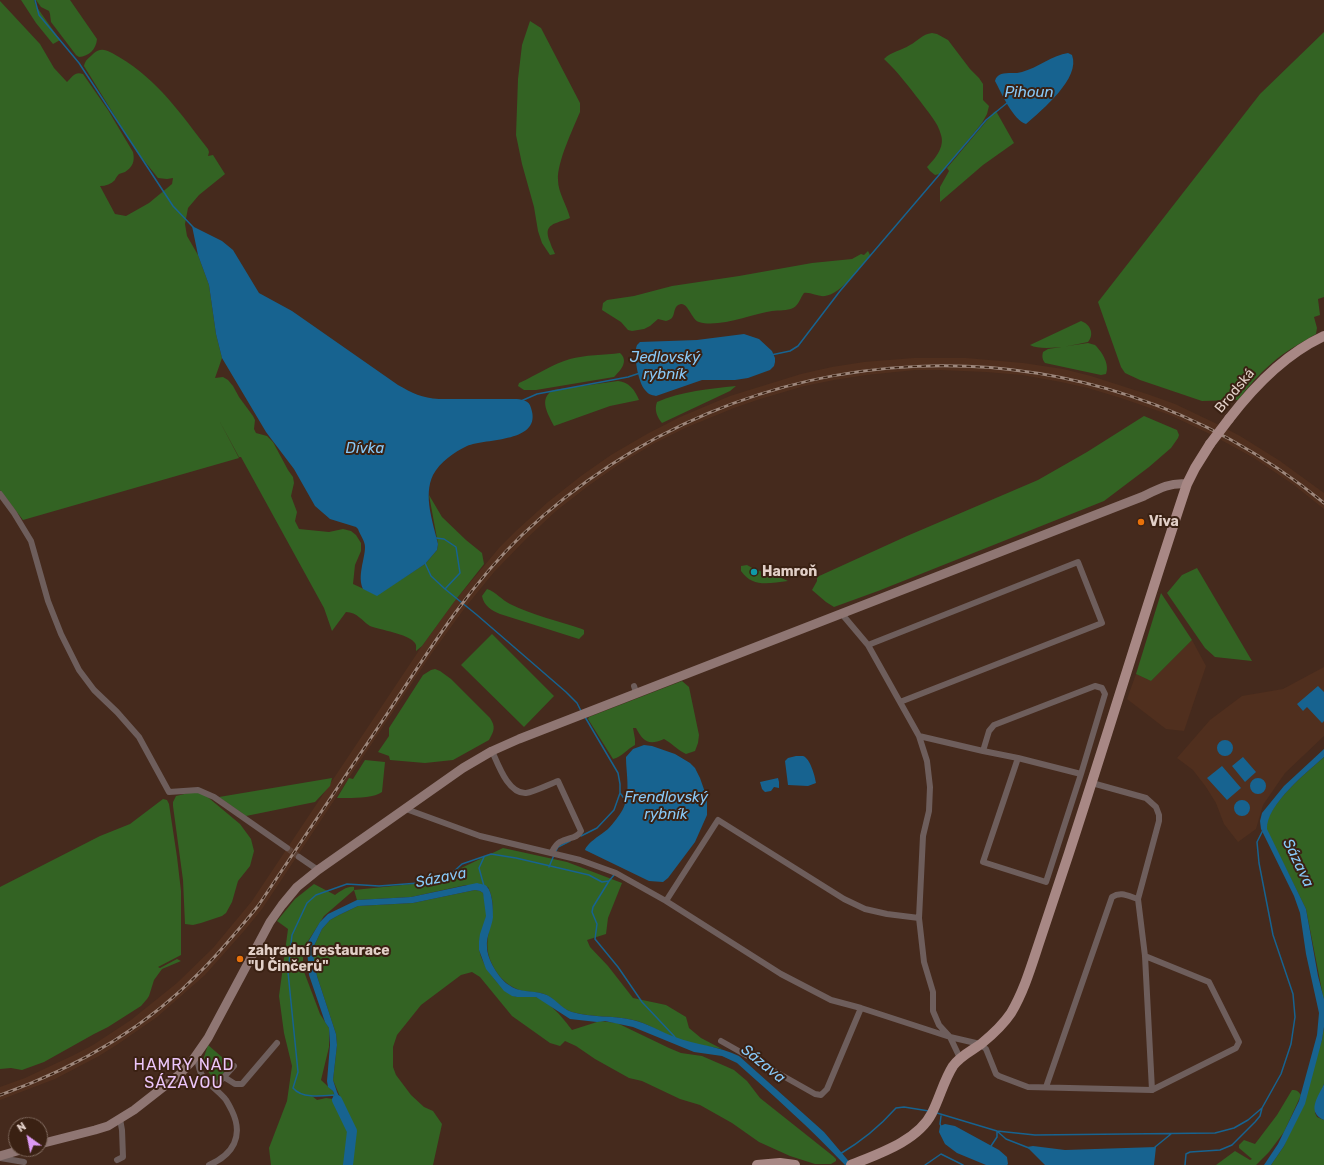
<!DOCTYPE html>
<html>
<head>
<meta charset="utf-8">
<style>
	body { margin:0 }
	#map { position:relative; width:1324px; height:1165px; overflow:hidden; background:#452a1d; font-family:Rubik,sans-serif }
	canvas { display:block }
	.north { position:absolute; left:8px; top:1117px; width:40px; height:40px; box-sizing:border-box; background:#3a2113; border:1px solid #7d675b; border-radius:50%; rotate:327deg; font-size:11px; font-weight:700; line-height:16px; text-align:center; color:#e2d0c8 }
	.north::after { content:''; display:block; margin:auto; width:14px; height:18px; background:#dc99f4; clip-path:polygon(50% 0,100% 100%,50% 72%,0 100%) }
</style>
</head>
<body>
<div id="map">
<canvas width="1324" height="1165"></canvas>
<div class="north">N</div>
</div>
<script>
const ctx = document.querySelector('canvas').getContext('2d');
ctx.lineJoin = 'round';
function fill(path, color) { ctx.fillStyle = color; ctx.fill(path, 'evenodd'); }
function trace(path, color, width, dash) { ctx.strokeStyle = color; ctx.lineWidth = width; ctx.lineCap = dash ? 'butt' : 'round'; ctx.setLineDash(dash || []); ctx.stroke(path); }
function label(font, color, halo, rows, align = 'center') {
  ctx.font = font + ' Rubik,sans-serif'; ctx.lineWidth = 4; ctx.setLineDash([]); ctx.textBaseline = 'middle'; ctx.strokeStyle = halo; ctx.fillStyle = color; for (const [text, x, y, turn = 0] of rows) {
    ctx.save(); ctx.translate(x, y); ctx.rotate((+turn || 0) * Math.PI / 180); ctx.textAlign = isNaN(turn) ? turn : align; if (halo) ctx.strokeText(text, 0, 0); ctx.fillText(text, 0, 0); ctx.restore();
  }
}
fill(new Path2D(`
	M914,358h52l57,5 40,6 28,7 59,19 25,9 42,20 23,12 40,25 44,32v16l-30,-24 -40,-27 -42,-23 -42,-20 -46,-16 -36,-11 -27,-6 -39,-7 -36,-3 -46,-2h-25l-49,5 -32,5 -30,6 -47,14 -23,8 -49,20 -32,16 -35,21 -30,21 -32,25 -30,28 -32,33 -30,37 -32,44 -170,256 -18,22 -39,44 -48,42 -39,27 -19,12 -44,23 -55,21v-13l25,-9 49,-23 19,-10 38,-25 46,-37 36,-35 39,-47 170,-255 32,-44 45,-54 18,-18 31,-28 33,-26 30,-21 36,-21 33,-17 50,-21 71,-22 31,-7 32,-5z
	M1192,640l14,26 -22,65 -18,-2 -39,-30 9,-25 15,7z
	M1324,667v69l-39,37 -22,32 -7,24 -18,13 -14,-18 -8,-21 -10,-16 -13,-17 -16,-12 33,-38 32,-24 41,-7z`), '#502f1e');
fill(new Path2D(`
	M21,0h13l2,6 24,34 -7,4 -17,-21z
	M36,0h34l27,39c-1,11 -8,17 -18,18l-3,-2 -25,-33 -1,-8 -1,-3 -8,-4z
	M0,1l40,43 14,24 13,14c5,-5 8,-11 16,-8l25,36 25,42c2,9 0,15 -8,20 -2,1 -4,1 -6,2 -1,1 -4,5 -4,6 -4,4 -9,6 -15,6l15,28 11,2 23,-13 23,-19 1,-6 -6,1 -9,-1 -4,-5 -17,-21 -53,-86c1,-6 5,-8 9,-12 9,-9 17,-2 26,3 40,24 61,56 89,92l1,3 -1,4 5,-1 12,19 -26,21 -11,13 -3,16 2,12 11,19 11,30 7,49 6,24 -7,20 8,-1 5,3 5,6 6,11 14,19 2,4 -1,9 2,4 11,3 6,6 15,28 5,7 1,6 -3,13 6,16 -2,9 4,8 30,3 14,-3 8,2 5,4 5,8v8l-6,14 -2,19 24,11 48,-31 12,-14 1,-6 -9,-49 13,22 24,23 16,13 2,11 -30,38 -32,44 -6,5c0,-4 1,-6 -2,-9 -6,-8 -34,-12 -44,-16 -8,-5 -13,-14 -24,-14l-14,19 -8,-23 -83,-151h-2l-20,-37 20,38 -216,62 -23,-30z
	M530,21l11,7 39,75v9c-7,17 -23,50 -22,68 0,13 9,25 12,38 -14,6 -28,5 -20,24 1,4 3,7 5,12l-5,1 -8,-12 -4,-12 -4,-24 -12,-43 -6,-29 2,-56 4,-34z
	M1324,32v265l-6,2 2,16 -6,2 3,11 -1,6c-15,9 -31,17 -44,29 -13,11 -24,24 -34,37l-36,1 -62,-21 -15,-7 -4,-6 -23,-65 162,-208z
	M932,33l5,1 11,6 22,29 9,9 4,6v16l6,6 -2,8 -5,9 -36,44 -6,7 -5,1 -5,-4 -3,-4c8,-8 18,-20 14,-32 -3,-13 -14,-24 -21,-34 -11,-14 -22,-29 -36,-42 8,-8 17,-8 26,-14 8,-4 12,-11 22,-12z
	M996,111l18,32 -31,22 -43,37v-15l9,-16 -2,-3 47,-56z
	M868,251l2,4c-9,12 -29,39 -45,41 -7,1 -14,-4 -21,-3 -4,5 -5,12 -11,15 -6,3 -14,2 -21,3 -20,3 -53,17 -73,11 -7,-2 -11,-19 -18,-18 -7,1 -6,8 -8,12 -1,3 -4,4 -7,5l-8,-2 -8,7 -6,3 -12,2 -4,-1 -7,-8 -19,-12 1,-7 4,-3 27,-4 38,-10 67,-10 73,-13 40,-4 9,-5 3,1z
	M1081,321c9,3 14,13 7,21 -14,3 -45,10 -58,3z
	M1088,343l7,2c7,7 15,19 11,29l-5,1 -56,-12c-3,-4 -3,-7 -2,-11l5,-3z
	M620,353c9,8 1,17 -6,24l-78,13h-12l-6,-4 1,-3c18,-8 33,-19 51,-24 14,-4 35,-4 50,-6z
	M618,381c11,1 17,9 21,19l-29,6 -56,20c-6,-12 -16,-27 -1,-36z
	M736,386l-6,5 -68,32c-5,-6 -8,-13 -5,-21 25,-11 52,-13 79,-16z
	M1144,416l33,14 2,5 -1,3 -7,10 -22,19 -45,34 -226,90 -44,16 -8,-5 -14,-12 5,-9v-4l90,-41 131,-56 49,-28z
	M747,565c13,8 28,9 41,16 -19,2 -35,7 -47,-10v-5z
	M1197,568l55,93 -37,-4 -10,-9 -38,-55 15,-18z
	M487,589c9,3 15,11 23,15 23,11 48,17 72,25l2,1v4l-5,5 -79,-25c-9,-4 -16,-8 -18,-18z
	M1161,593l31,47 -41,41 -15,-7z
	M492,634l62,62 -30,31 -63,-62z
	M435,669l5,2 11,8 39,39c6,9 4,13 -1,22l-36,20 -28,3 -35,-3 -1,-4 -11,-4 11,-16v-8l34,-53 8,-5z
	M682,681l7,6 10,48 -1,8 -3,8 -9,3c-9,-4 -14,-11 -22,-15 -16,7 -21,2 -28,-11h-3l2,11v6c-8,4 -13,12 -22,14l-25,-40 1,-2z
	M1324,757v244l-18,-92 -40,-80c0,-24 41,-57 58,-72z
	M365,760l20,2 -3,30c-9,7 -33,6 -45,6l12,-20 4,1z
	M332,778l-2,8 -15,16 -69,14 -27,-19z
	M193,792l11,2 36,30 11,15 3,12 -4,15 -12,15 -6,21 -6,11 -4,3 -21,7 -8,2 -8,-1 -2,-44 -10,-74v-4l3,-6z
	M163,799l4,1 2,4 8,53 4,34v64l-23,12 2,1 17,-9 4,2 -19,8 -8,11 -5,16 -2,3 -6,7 -33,21 -14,7 -50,28 -22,8 -11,-2 -11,1v-182l100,-51 30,-12z
	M503,848l64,14 55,21 -14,35 -2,16 -19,6 3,7 18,19 25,32 33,7 20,12 3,11 12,10 21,11c-17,-3 -34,-6 -50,-12 -13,-6 -26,-14 -39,-17 -20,-5 -41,-2 -61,-8 -11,-3 -17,-14 -28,-18 -6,-2 -14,-2 -21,-3 -14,-3 -25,-14 -31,-27 -14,-28 10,-49 -4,-77l-22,-2 -55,12 -54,3 -3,-10 -30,26 -21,33v20l17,45 9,14v19l-8,33 12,11 2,5h-23l5,4 9,-2 7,1c9,10 21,24 20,39 -1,8 -6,19 -9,27h-73l-2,-17 18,-47 5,-35 -8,-33 -5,-37 9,-67 -11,-8 18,-22 19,-15 21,11c6,-4 12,-9 19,-8v3l78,-8z
	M475,890l5,1 3,2c2,7 4,17 3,24 -3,16 -11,25 -4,42 5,12 22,36 36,38 6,0 13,-2 18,0 14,5 28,22 36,33l28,-9 17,2 52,25 12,5 21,3 23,10 9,4 13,11 13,17 73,58 3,3v2l-5,3h-16l-25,-8 -31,-14 -27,-19 -32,-18 -20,-6 -38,-18 -13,-3 -34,-19 -19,-13 -11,-5 -5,5 -10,-3 -38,-27 -32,-39 -8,-5 -11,3 -40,30 -24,30 -4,12v20l3,8 15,20 13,12 9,4 9,13 -9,41h-82l5,-30 -23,-55 4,-35 -1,-11 -19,-58 -4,-22v-6l9,-19 8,-9 9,-5 19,-9 55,-3z
	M1324,1027v57l-9,22v7l2,4 7,3v45h-53l13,-19 38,-106z
	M208,1045l22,19 -13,18 -14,-16 -1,-3z
	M1292,1090c5,0 6,1 9,5l-17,37 -15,20 -13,13h-40l19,-14 15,9 2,-1 -13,-11v-3l5,-5 11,4 22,-29z`), '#336323');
fill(new Path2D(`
	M1068,53l4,2c9,23 -30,55 -46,69 -13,-4 -25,-32 -31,-43 3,-12 18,-6 27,-9 15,-4 31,-17 46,-19z
	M192,226l30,15 11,9 26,43 33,18 106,74c14,8 24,13 41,14h78c6,1 12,1 14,9 12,35 -45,30 -64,38 -13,6 -27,16 -34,29 -10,21 0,47 5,69l-1,6 -12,14 -48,32 -14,-7c-6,-13 2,-30 2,-42 0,-6 -5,-12 -7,-18l-2,-2 -26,-8 -15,-13 -21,-37 -28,-37 -44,-74 -6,-24 -7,-49 -11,-30z
	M744,334l15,5 13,12 3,7v4l-1,4 -4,4 -22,8 -13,2h-33l-46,16c-5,-1 -8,-2 -11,-6 -7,-8 -12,-36 -8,-45l3,-3 57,-2z
	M1318,686l6,6v29l-2,2 -15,-16 -4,4 -6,-7z
	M1217 748a8 8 0 1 1 16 0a8 8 0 1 1-16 0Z
	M644,745l8,1 23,8 15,9 5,5 5,10 7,20v17l-12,27 -27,36 -5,4 -14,-1 -64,-31c2,-7 17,-16 23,-21 5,-5 11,-13 15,-20 8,-16 3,-35 3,-52l7,-8z
	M1324,749v8c-17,15 -58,48 -57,72l39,80 12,67 6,23v28l-2,13 -17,64 -21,42 -13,19h-7l14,-21 21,-43 18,-66 2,-22 -13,-59 -6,-41 -6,-17 -33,-67 -1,-8 2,-8 22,-27z
	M796,756c1,0 6,0 7,0 7,2 12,20 13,27l-8,3 -20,-1 -3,-24 3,-3z
	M1243,757l13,15 -11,10 -13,-16z
	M1222,766l19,22 -14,12 -20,-22z
	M1250 786a8 8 0 1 1 16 0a8 8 0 1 1-16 0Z
	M778,778l1,4v6l-5,-1 -3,4 -6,1 -3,-3 -2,-7z
	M1234 808a8 8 0 1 1 16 0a8 8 0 1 1-16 0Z
	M477,883c2,1 6,1 8,2 8,5 8,24 8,32 -1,10 -7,19 -6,30 0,12 12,32 22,38 10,8 23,5 35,9 11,3 17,15 28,18 19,6 41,3 61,8 14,3 28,12 42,17 21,8 44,9 64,19l85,76 28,33h-7c-34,-36 -71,-69 -108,-102l-15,-7 -28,-4 -61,-25 -28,-6 -8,1 -27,-3 -34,-22h-19l-5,-1 -8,-5 -18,-22 -7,-19v-9l1,-7 6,-18 -3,-23 -3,-2 -5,-1 -62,13 -55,3 -19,9 -9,5 -8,9 -9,19v6l4,22 19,58 1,11 -4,35 4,12 18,37 1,6 -5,30h-6c2,-9 7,-18 8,-27 1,-16 -14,-28 -20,-42h2l-2,-5 -5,-4 -1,-6 3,-36 -1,-17 -4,-6 -16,-47 -2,-27 1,-6 12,-20 8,-8 29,-14 54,-3z
	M1324,1084v36c-18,-8 -6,-23 0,-36z
	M945,1124l10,2 44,24 8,7 1,7 -1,1h-21l-29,-12 -12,-9 -6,-12 1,-6z
	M1033,1146l32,4 91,-3 -2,18h-109l-18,-18z`), '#176390');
trace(new Path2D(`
	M35,0l4,15 40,48 94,143 20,21
	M771,355l19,-4 8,-5 42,-55 146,-171 21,-17
	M521,401l16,-7 91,-17 12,-4
	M436,538l8,1 12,8 4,26 -15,16
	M425,563l6,13 14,13 32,26 89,77 11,11 4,8
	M620,793l6,8
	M581,836l16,-8 17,-18 6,-17v-9l-2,-11 -33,-56
	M556,851l2,-4 12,-6
	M484,857l-5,11 5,18
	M549,867l5,-12
	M609,881l5,-6
	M335,1095c-12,1 -33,4 -42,-7l5,-16 -10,-100 4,-37 15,-32 9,-8 31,-11 32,2 53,-4 19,-8 11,-10 29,-10 25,4 73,17 13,7 7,-1 -16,26 -1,5 5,12 -2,15 23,28 24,35 32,34 2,3
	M937,1113l60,18 38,4 180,-2 19,-5 14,-8 14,-12 19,-34 10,-30 4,-27 -2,-23 -20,-59 -14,-72 -2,-21 6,-12
	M941,1126l-1,-2 1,-8
	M997,1131l9,8 23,9
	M991,1146l6,-9v-6
	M1155,1147l16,-13
	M840,1154c22,-13 40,-28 56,-46l8,-1 25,4
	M925,1165l16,-11 22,11
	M1185,1165l1,-11 4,-2 30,-2 12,-5 23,-23 5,-6 2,-8`), '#176390', 1.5);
trace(new Path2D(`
	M337,1100l15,31 -4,34`), '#176390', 10);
trace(new Path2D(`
	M287,848l12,9`), '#5d4337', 6, [6, 3]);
trace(new Path2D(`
	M0,494l14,19 17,28 17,60 13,33 18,36 15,20 23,22 22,25 30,55 29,-2 16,7 73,51
	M841,613l27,32 51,91 8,25 3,26 -1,24 -6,25 -4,82 5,44 9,30v19l6,14 11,12 10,21
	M868,645l210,-83 24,61 -202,79
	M634,686l2,6
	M919,736l64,15 35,7 63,16
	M492,751c6,13 16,43 34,42 8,-1 24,-9 32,-12l23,50c-4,8 -13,6 -21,11 -4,2 -6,6 -8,10
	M983,751l6,-20 5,-6 101,-39 7,2 3,6 -24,80 -35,108 -63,-20 35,-104
	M1092,783l54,15 10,9 3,8v6l-21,78 7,57 7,134
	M406,809l74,27 100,24 36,13 50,28 115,73 50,26 30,8 89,29 30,7 6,5 10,25 3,2 29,11 124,3 84,-42 3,-6 -30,-60 -64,-26
	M299,857l19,13
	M666,901l52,-81 126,79 21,10 22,5 32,4
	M721,1041l94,53 6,1 6,-6 34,-81
	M197,1054c1,7 1,16 5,21 6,10 17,16 24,25 2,3 4,7 6,11 12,25 1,44 -23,54
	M224,1077l11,7h7l35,-41
	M1046,1087l66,-190c9,-6 16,-1 26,2
	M214,1088l20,-22
	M0,1158l24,4
	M117,1160l6,-3 -1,-27 -2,-11`), '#6e5e5c', 6);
trace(new Path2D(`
	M40,1144l55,-14 13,-4 26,-16 46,-36 12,-13 16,-23 62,-116 12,-17 15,-18 21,-17 145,-102 29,-17 27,-12 625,-243c14,-7 27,-14 43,-12
	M0,1156l24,-7`), '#8f7673', 9);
trace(new Path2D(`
	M1229,419c26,-34 56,-65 95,-83
	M757,1165l23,-2 15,2
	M851,1165c27,-11 67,-24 81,-52 8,-16 12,-33 21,-47 7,-10 18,-15 28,-22 11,-9 22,-19 30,-31 13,-22 20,-46 28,-70 10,-30 20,-60 30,-90 40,-122 77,-246 118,-369l8,-16 15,-24`), '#a88885', 10);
const rail = new Path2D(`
	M0,1095c76,-27 146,-67 202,-125 20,-20 38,-42 56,-64 44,-65 88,-130 131,-195 40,-61 80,-125 133,-176 223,-211 563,-228 802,-32`);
trace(rail, '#9d877c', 3);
trace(rail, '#3a2113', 1.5, [4.5]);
trace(new Path2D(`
	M1210,444l19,-25`), '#a88885', 10);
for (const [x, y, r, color] of [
	[1141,522,4,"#e8710a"],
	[754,572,4,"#0f9aa8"],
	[240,959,4,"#e8710a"]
]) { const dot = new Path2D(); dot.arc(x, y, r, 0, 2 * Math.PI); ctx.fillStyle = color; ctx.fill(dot); trace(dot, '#3a2113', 1.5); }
label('14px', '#e2d0c8', '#3a2113', [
	["Brodská",1235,391,-50]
]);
label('bold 14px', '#e2d0c8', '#3a2113', [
	["Viva",1149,522],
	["Hamroň",762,572],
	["zahradní restaurace",248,951],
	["\"U Činčerů\"",248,967]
], 'left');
label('italic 15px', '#88c9f8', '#3a2113', [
	["Pihoun",1029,93],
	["Jedlovský",665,358],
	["rybník",665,375],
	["Dívka",365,449],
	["Frendlovský",666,798],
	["rybník",666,815],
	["Sázava",1298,863,64],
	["Sázava",441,878,-11],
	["Sázava",763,1064,39]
]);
ctx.letterSpacing = '1px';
label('16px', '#ecc6fa', '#3a2113', [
	["HAMRY NAD",184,1065],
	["SÁZAVOU",184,1083]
]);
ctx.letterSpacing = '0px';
</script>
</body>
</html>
